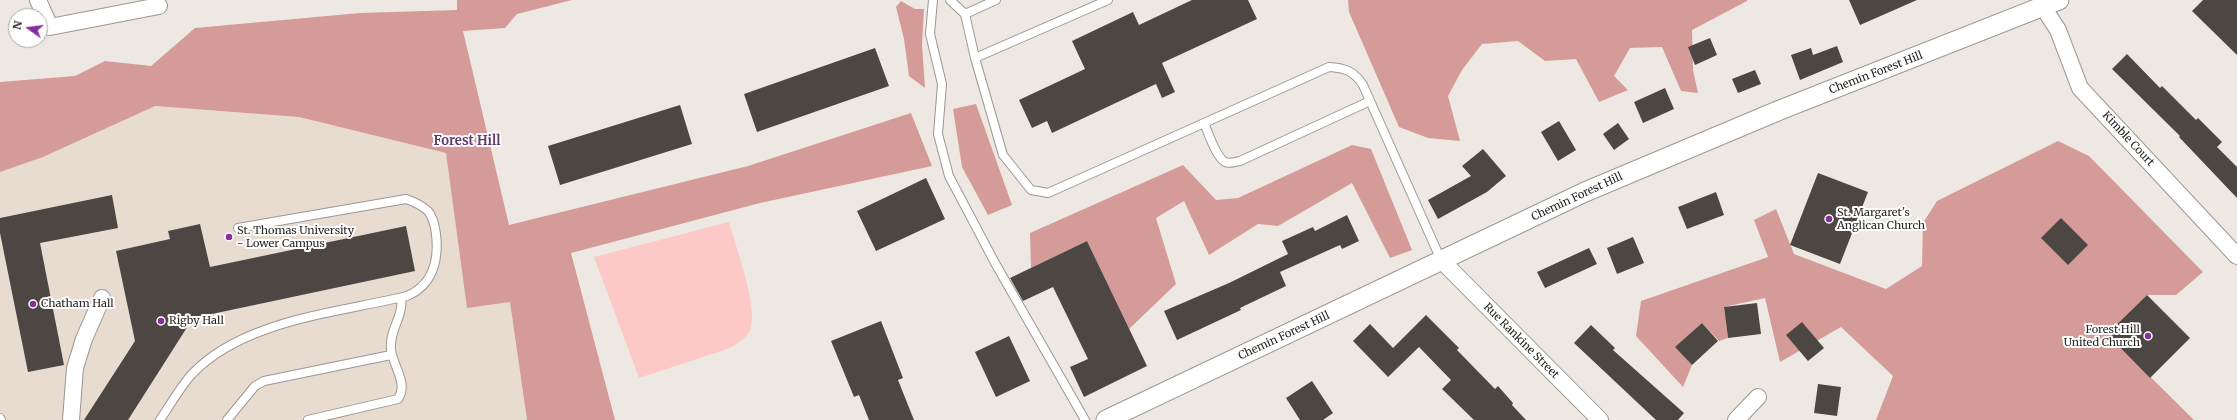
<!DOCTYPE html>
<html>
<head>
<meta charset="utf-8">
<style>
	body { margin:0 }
	#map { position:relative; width:2237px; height:420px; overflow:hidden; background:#eee8e3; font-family:Merriweather,serif }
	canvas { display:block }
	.north { position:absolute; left:8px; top:8px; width:40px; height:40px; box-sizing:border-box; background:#fff; border:1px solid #a9a9a8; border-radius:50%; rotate:284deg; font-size:11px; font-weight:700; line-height:16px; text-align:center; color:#292725 }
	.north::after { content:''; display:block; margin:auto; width:14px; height:18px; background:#852f9d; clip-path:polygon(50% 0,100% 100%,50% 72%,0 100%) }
</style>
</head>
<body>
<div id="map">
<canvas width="2237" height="420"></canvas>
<div class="north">N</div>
</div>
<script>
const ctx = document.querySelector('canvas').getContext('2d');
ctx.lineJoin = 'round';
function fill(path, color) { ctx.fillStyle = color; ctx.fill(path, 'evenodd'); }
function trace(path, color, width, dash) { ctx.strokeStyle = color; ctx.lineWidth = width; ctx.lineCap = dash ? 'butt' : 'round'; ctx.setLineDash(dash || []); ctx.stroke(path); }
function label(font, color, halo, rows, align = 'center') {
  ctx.font = font + ' Merriweather,serif'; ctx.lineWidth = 4; ctx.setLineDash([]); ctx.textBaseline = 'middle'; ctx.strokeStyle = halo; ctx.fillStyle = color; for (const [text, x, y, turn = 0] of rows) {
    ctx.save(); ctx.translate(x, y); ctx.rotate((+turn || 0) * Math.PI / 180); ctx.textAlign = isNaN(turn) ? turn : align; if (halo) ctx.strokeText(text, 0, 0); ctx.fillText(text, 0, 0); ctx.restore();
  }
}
fill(new Path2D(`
	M154,106l145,11 147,36 21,154 43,-5 17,118h-527v-248l43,-15z`), '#e8dbd0');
fill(new Path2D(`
	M729,222c6,23 32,91 20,110 -5,8 -12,12 -19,16l-91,30 -45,-121z`), '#fcc9c6');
fill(new Path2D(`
	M457,0h115l-55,14 -12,14 -42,3 46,194 239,-59 163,-53 21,53 -172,37 -189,50 44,167h-88l-17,-118 -43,6 -21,-155 -147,-36 -144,-11 -112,51 -43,15v-90l75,-6 30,-15 46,5 44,-38 165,-15 97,-3z
	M1348,0h399v1l-55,29 1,40 5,23 -17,-2 -19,-44 -32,1 -16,28 14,14 -29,12 -23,-43 -31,2 -27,-20 -36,3 -20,26 -14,26 12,45 -32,-3 -29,-11 -50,-115z
	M901,1l14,8h9l-2,36 3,43 -16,-12 -5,-37 -8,-32z
	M976,104l36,101 -24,10 -26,-48 -9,-58z
	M2058,141l31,15 114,116 -27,23h-29l-40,39 87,86h-318l17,-44 -52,-49 -61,35 -15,-64 -41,9 4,31 -9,3 -17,-18 -26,24 16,18 -9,22 -47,-51 5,-35 127,-44 -14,-37 22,-11 18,45 92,35 36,-23 1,-43 14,-22z
	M1352,145l19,4 41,101 -22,8 -38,-75 -74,43 -20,-2 -49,31 -25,-54 -28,17 20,66 -47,45 -42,-88 -56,27 -1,-35 153,-68 33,35 22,-2z`), '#d59b98');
fill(new Path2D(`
	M1192,0h56l9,19 -95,44 13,29 -13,6 -6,-14 -104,49 -5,-12 -15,7 -13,-28 66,-31 -13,-28 61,-29 6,13z
	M1849,0h68l-57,25z
	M2203,0h34v55l-45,-44z
	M1710,38l7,17 -22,10 -7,-18z
	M1837,46l6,16 -43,18 -9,-25 20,-7 2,7z
	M875,48l14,38 -132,46 -13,-38z
	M2127,54l33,34 2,-2 34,34 2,-2 24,24 -5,5 20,20v31l-58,-61 1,-1 -68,-67z
	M1755,70l6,14 -23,9 -6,-14z
	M1665,88l9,21 -31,14 -9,-21z
	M680,105l12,39 -132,41 -12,-39z
	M1559,121l17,29 -18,11 -17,-29z
	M1618,123l11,16 -15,11 -11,-16z
	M1483,149l23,27 -19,16 -49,27 -10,-19 43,-24 -9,-10z
	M1818,173l50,19 -28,72 -50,-19z
	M926,178l19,41 -69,32 -19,-40z
	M1716,192l8,23 -37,14 -9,-22z
	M112,195l6,33 -78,15 24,122 -36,7 -28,-139v-15z
	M1347,215l12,26 -17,8 -2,-4 -60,27 6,14 -46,22 1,2 -64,30 -13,-29 65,-28 59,-29 -6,-13 31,-14 2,4z
	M2061,218l27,27 -20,20 -27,-27z
	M200,224l10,43 196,-41 9,45 -222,47 -65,102h-44l51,-79 -19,-90 54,-12 -2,-8z
	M1633,237l11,26 -27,11 -10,-26z
	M1087,241l60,125 -63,31 -14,-30 18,-8 -35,-72 -30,14 -13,-23z
	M1589,248l8,16 -52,24 -8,-16z
	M2147,295l43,43 -40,40 -43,-44z
	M1757,303l4,31 -33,4 -4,-31z
	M1426,315l33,33 -2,2 38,39 3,-3 15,17 -1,2 14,15h-52l-32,-31 9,-9 -32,-33 -31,30 -35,-36 17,-17 23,24z
	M881,321l22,57 -5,2 16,40h-45l-10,-25 -5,2 -23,-56z
	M1802,322l22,26 -16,13 -22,-26z
	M1702,323l16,18 -26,24 -17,-18z
	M1591,325l24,23 -2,2 71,63 -6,7h-22l-82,-77z
	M1009,336l21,45 -34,16 -21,-45z
	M1312,381l21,32 -10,7h-23l-14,-22z
	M1818,384l23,3 -4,29 -23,-3z`), '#4d4744');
const service = new Path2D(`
	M933,0l-3,34 12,50 -4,50 11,42 46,87 90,157
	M950,0l15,14 10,44 28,97 28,35 17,3 281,-126c16,1 25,4 34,18l78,175
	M965,14l31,-14
	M975,58l133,-58
	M1204,123c4,9 12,34 21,39 5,2 10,0 15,-1l130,-60
	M0,418l1,2
	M160,420c10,-15 19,-31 31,-45 51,-55 146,-62 216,-79 26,-11 32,-36 29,-62 -1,-8 -3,-17 -8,-23 -7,-6 -13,-9 -22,-12l-168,29
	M227,420l28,-34 9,-5 127,-26
	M308,420l90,-21c11,-16 -6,-34 -7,-50 -2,-19 13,-33 10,-51`);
const minor = new Path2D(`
	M38,0l12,27 109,-21
	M2043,7l15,23 22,58 157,168
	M1442,261l158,159
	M71,420l4,-52 9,-29 18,-41
	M1736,420l22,-23`);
const tertiary = new Path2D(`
	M1106,420l479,-228 195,-82 279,-110`);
trace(service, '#9d9792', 10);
trace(minor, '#9d9792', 18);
trace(tertiary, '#9d9792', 21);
trace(service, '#fff', 8);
trace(minor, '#fff', 16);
trace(tertiary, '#fff', 19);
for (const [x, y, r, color] of [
	[1829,219,4,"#852f9d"],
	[229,237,4,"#852f9d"],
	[33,304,4,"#852f9d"],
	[161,321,4,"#852f9d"],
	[2148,336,4,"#852f9d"]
]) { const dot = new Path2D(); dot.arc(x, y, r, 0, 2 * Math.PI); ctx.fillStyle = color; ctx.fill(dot); trace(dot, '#fff', 1.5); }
label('11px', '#292725', '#fff', [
	["Chemin Forest Hill",1876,73,-21],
	["Kimble Court",2128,139,47],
	["Chemin Forest Hill",1577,197,-25],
	["Chemin Forest Hill",1284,336,-25],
	["Rue Rankine Street",1521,341,45]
]);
label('11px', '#292725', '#fff', [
	["St. Margaret's",1837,213],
	["Anglican Church",1837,226],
	["St. Thomas University",237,231],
	["- Lower Campus",237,244],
	["Chatham Hall",41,304],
	["Rigby Hall",169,321],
	["Forest Hill",2140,330,"right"],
	["United Church",2140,343,"right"]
], 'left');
label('bold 13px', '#633970', '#fff', [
	["Forest Hill",467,141]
]);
</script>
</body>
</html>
